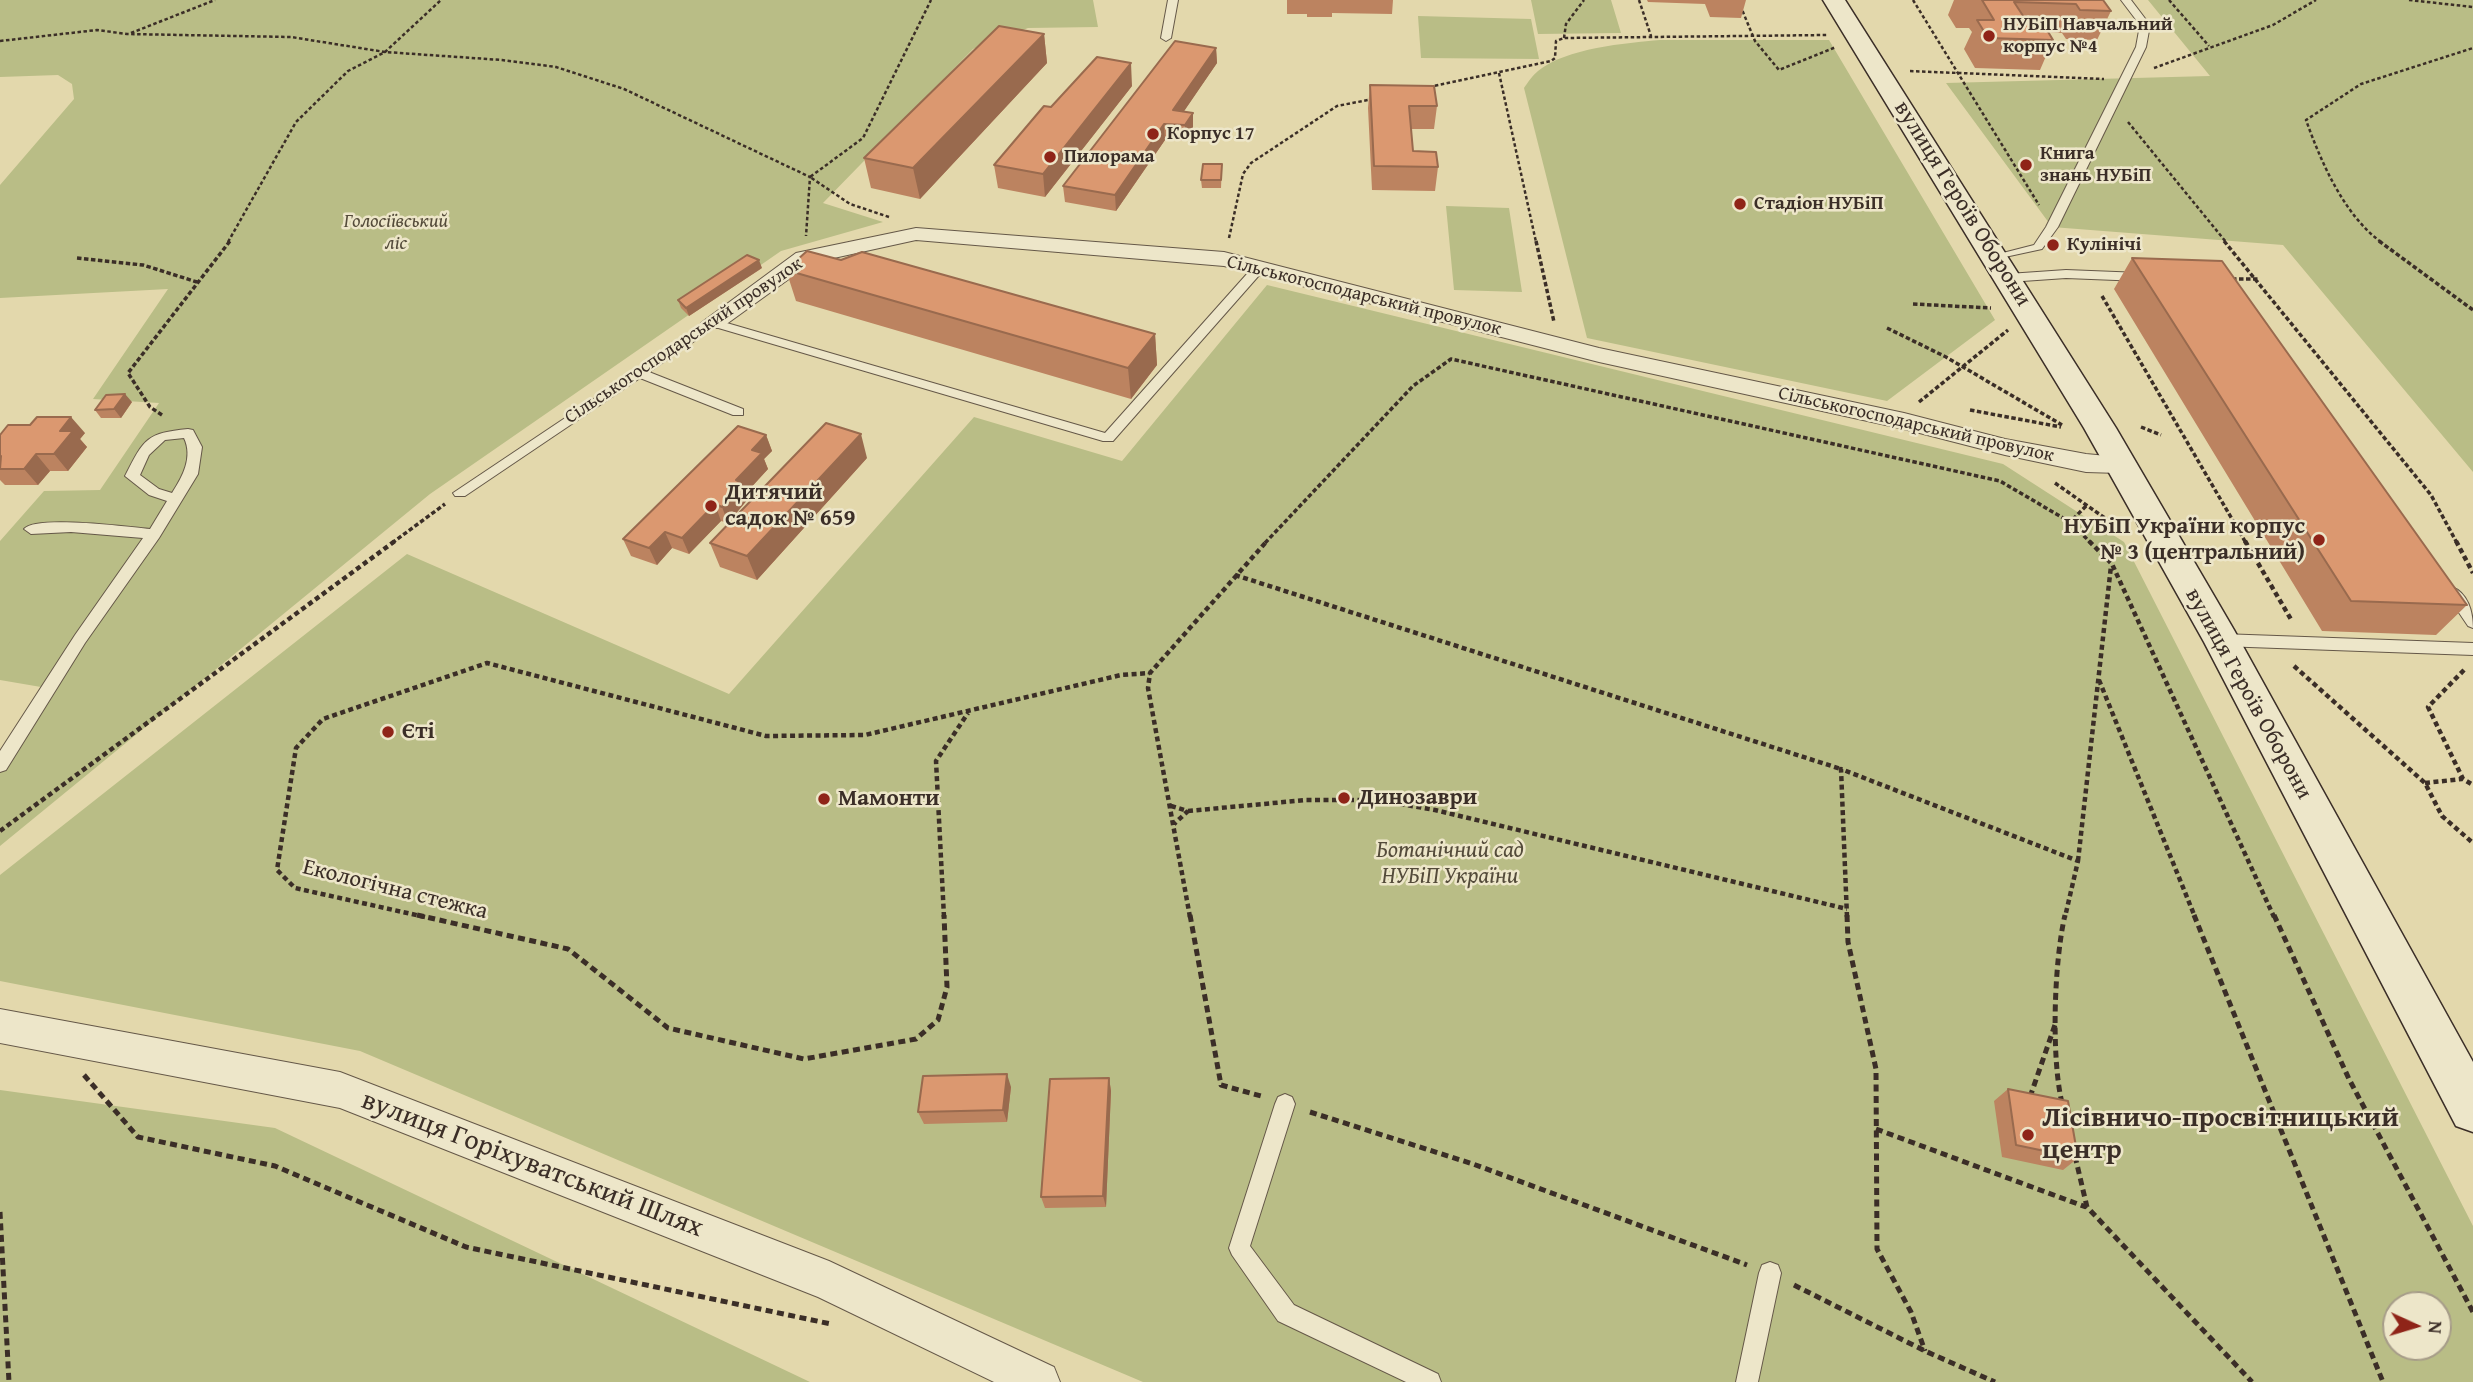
<!DOCTYPE html>
<html>
<head>
<meta charset="utf-8">
<style>
	body { margin:0 }
	#map { position:relative; width:2473px; height:1382px; overflow:hidden; background:#e3d8ac; font-family:"Gentium Book Plus",serif }
	canvas { display:block }
	.north { position:absolute; left:2382px; top:1291px; width:70px; height:70px; box-sizing:border-box; background:#ede6c9; border:2px solid #a69c88; border-radius:50%; rotate:94deg; font-size:19px; font-weight:700; line-height:28px; text-align:center; color:#3b2e27 }
	.north::after { content:''; display:block; margin:auto; width:24px; height:32px; background:#8f2418; clip-path:polygon(50% 0,100% 100%,50% 72%,0 100%) }
</style>
</head>
<body>
<div id="map">
<canvas width="2473" height="1382"></canvas>
<div class="north">N</div>
</div>
<script>
const ctx = document.querySelector('canvas').getContext('2d');
ctx.lineJoin = 'round';
function fill(path, color) { ctx.fillStyle = color; ctx.fill(path, 'evenodd'); }
function trace(path, color, width, dash) { ctx.strokeStyle = color; ctx.lineWidth = width; ctx.lineCap = dash ? 'butt' : 'round'; ctx.setLineDash(dash || []); ctx.stroke(path); }
function label(font, color, halo, rows, align = 'center') {
  ctx.font = font + ' "Gentium Book Plus",serif'; ctx.lineWidth = 5; ctx.setLineDash([]); ctx.textBaseline = 'middle'; ctx.strokeStyle = halo; ctx.fillStyle = color; for (const [text, x, y, turn = 0] of rows) {
    ctx.save(); ctx.translate(x, y); ctx.rotate((+turn || 0) * Math.PI / 180); ctx.textAlign = isNaN(turn) ? turn : align; if (halo) ctx.strokeText(text, 0, 0); ctx.fillText(text, 0, 0); ctx.restore();
  }
}
fill(new Path2D(`
	M0,0h1093l5,27 -70,1 -55,21 -150,154 60,19 -102,29 -351,243 -430,352v-91l41,-68 -41,-7v-139l44,-50 56,-1 59,-87 -66,-4 75,-110 -168,9v-113l74,-86 -2,-15 -14,-9 -58,2z
	M1531,0h80l10,33 -83,1z
	M2148,0h325v472l-190,-227 -231,-18 -106,-144 264,-7z
	M1418,16l113,3 8,40 -118,-1z
	M1660,40h169l166,280 -108,81 -300,-63 -63,-250c4,-6 9,-13 14,-17 28,-23 88,-28 122,-31z
	M1446,206l63,2 13,84 -68,-2z
	M1267,285l736,179 121,78 349,684v156h-1330l-783,-331 -360,-70v-106l407,-321 322,140 245,-277 148,44zM2396,1305h42v42h-42z
	M0,1090l275,38 535,254h-810z`), '#b9bd86');
const lane = new Path2D(`
	M1168,0h10l-7,38 -5,3 -5,-3z
	M2121,0h10l19,25 -4,22 -88,180 -16,22 -51,11v-4l43,-11 12,-18 90,-180 4,-22z
	M1258,265l4,1v6l-149,169h-10l-388,-114 -66,45 94,37v6h-10l-93,-37 -175,118h-10l-2,-3 260,-174 392,114 149,-167z
	M2066,270l75,3 6,4 -6,4 -75,-3 -58,4 -6,-4 6,-4z
	M188,429l5,1 9,17 -4,27 -39,64 -74,105 -79,127 -6,2v-21l75,-116 68,-97 -72,-6 -40,2 -7,-5c12,-14 104,-2 126,0l17,-28 -18,-6 -24,-19c19,-37 21,-43 63,-47zM184,438c9,19 -1,38 -12,55l-13,-4 -19,-14 9,-20 16,-15z
	M2452,587c16,6 21,25 21,41l-5,-2 -23,-34z
	M2221,634l252,9v12l-252,-9 -8,-6z
	M1285,1094l7,3 3,7 -45,142 44,59 144,69 3,8h-35l-128,-61 -46,-66 -3,-7 46,-144 3,-7z
	M1770,1262l8,3 3,8 -23,109h-22l23,-109 3,-8z`);
const street = new Path2D(`
	M916,228l308,24 375,96 305,65 101,26 81,15 42,4 4,6 -4,6 -9,3 -33,-1 -81,-17 -101,-26 -305,-67 -375,-96 -308,-26 -105,23 -90,65h-16l-4,-5 95,-70z
	M0,1009l340,63 489,189 225,106 6,15h-66l-176,-85 -478,-189 -340,-65z`);
const secondary = new Path2D(`
	M1823,0h22l271,428 118,202 239,432v70l-17,-6 -252,-484 -120,-214z`);
trace(lane, '#655848', 2);
trace(street, '#655848', 2);
trace(secondary, '#3b2e27', 3);
trace(new Path2D(`
	M1639,0l12,36
	M1738,0l17,41 24,29 57,-23
	M1913,0l126,205
	M2169,0l40,46
	M2409,0l64,7
	M131,33l84,-33
	M1564,38l2,-14 18,-24
	M0,41l97,-11 30,4 164,3 94,15 117,8 54,7 68,22 186,88 -4,59
	M2154,68l119,-43 43,-25
	M1910,71l194,8
	M1499,73l37,169
	M1429,87l122,-26 4,-3 1,-17 8,-3 263,-3
	M2128,122l98,120
	M889,217l-39,-13 -40,-27 53,-39 68,-138
	M1229,238l14,-64 8,-11 86,-57 36,-7
	M228,242l68,-120 52,-51 37,-19 56,-52
	M2381,242c-37,-27 -60,-80 -75,-122l55,-36 112,-36`), '#3b2e27', 2.5, [3.5, 2.5]);
trace(new Path2D(`
	M1536,241l18,81
	M2224,241l207,254 26,48
	M2379,241l94,69
	M77,258l66,7 54,17
	M2232,279h26
	M2102,296l144,247
	M1913,304l78,4
	M1887,328l59,29 116,68
	M1919,402l89,-72
	M1970,410l91,17
	M162,415l-12,-8 -22,-34 102,-132
	M2141,427l20,8
	M2055,483l64,45
	M2086,506l-16,16 21,21
	M392,543l53,-39
	M1265,543l148,-157 38,-27 549,122 70,41`), '#3b2e27', 3.5, [4.5, 2.5]);
trace(new Path2D(`
	M2089,541l23,23 162,353
	M2245,541l47,80
	M2456,541l17,32
	M1235,575l606,194
	M2294,666l131,117 17,33 31,27
	M2464,670l-36,37 35,72 10,6
	M2099,680l96,237
	M2425,783l37,-4
	M1171,806l17,5 -14,13
	M1188,811l118,-11h71l58,10 412,99
	M0,831l395,-290
	M2078,861l33,-295
	M425,917l-130,-29 -18,-18 19,-122 27,-29 164,-56 279,73 99,-1 256,-60 29,-2
	M944,917l-8,-156 32,-48
	M1190,917l-42,-229 2,-15 117,-132
	M1847,917l-6,-148 237,92 -13,56`), '#3b2e27', 4.5, [5, 3.5]);
trace(new Path2D(`
	M417,915l151,34 100,79 136,31 112,-20 22,-19 9,-33 -3,-72
	M1190,915l31,170 40,11
	M1847,915l1,27 28,127 1,180 34,63 14,39
	M2194,915l189,467
	M2274,915l75,164 124,233
	M84,1075l54,62 137,29 191,81 365,77
	M2030,1097l26,-75
	M2062,1103c-11,-46 -8,-141 3,-188
	M1310,1112l163,52 274,101
	M1876,1129l210,78
	M2075,1156l12,51 165,175
	M0,1212l9,170
	M1794,1285l131,66 70,31`), '#3b2e27', 5, [7, 4.5]);
fill(lane, '#ede6c9');
fill(street, '#ede6c9');
fill(secondary, '#ede6c9');
fill(new Path2D(`
	M1287,0h106l-1,14 -60,-1v4h-25v-3h-20z
	M1647,0h99l-5,18 -31,-1 -5,-13 -57,-2z
	M1954,0h149l8,11 -14,29 -31,-1 -4,-6 -14,-1 5,8 -13,30 -65,-2 -11,-19 8,-17 -3,-4h-13l-8,-13z
	M1044,34l3,29 -127,136 -49,-11 -7,-30z
	M1216,48l1,15 -34,49 10,17 -8,12 -20,-1 -49,71 -51,-9 -2,-16z
	M1370,85l67,21 -3,23h-23l2,22 25,16 -3,24 -63,-1 -4,-82z
	M1132,86l-87,111 -47,-9 -4,-23 57,-58z
	M1222,164l-1,24h-19l-1,-8z
	M2132,258l335,347 -31,30 -114,-4 -208,-342z
	M841,260l314,74 2,31 -26,34 -335,-98 -10,-31z
	M762,268l-73,48 -8,-8 -3,-8z
	M132,402l-11,16h-20l-6,-8z
	M85,433l-5,6 7,8 -19,24h-18l-12,14h-33l-5,-5v-45z
	M766,435l6,16 -8,8 4,10 -22,24 2,6 -20,24 -7,-2 -32,33 -17,-6 -15,17 -26,-9 -8,-17z
	M867,458l-110,122 -37,-13 -10,-24z
	M1109,1078l2,13 -5,116 -61,1 -4,-11z
	M1011,1087l-4,35 -83,2 -6,-12z
	M2008,1089l70,69 -15,12 -61,-13 -8,-56z`), '#bc8360');
fill(new Path2D(`
	M1044,34l3,29 -127,136 -7,-31z
	M1216,48l1,15 -43,63 -1,-16z
	M1131,63l1,23 -87,111 -2,-23z
	M1193,113v16l-8,12v-16z
	M1164,124l1,16 -49,71 -1,-16z
	M759,260l3,8 -73,48 -3,-8z
	M1155,334l2,31 -26,34 -3,-31z
	M125,394l7,8 -11,16 -7,-9z
	M71,417l14,16 -5,6 7,8 -19,24 -14,-17 6,-23z
	M861,434l6,24 -110,122 -10,-24z
	M766,435l6,16 -8,8 4,10 -22,24 2,6 -20,24 -6,-16 30,-57z
	M36,454l14,17 -12,14 -14,-16z
	M715,504l6,17 -32,33 -7,-16z
	M665,532l7,16 -15,17 -8,-17z
	M1007,1074l4,13 -4,35 -4,-12z
	M1109,1078l2,13 -5,116 -3,-11z`), '#996a4e');
const building = new Path2D(`
	M1982,0h121l8,11 -31,-1 -4,-6 -62,-2 15,23h15l9,15 -65,-2 -11,-18h17z
	M999,26l45,8 -131,134 -49,-10z
	M1175,41l41,7 -43,62 20,3 -8,12 -21,-1 -49,71 -52,-9z
	M1097,57l34,6 -88,111 -49,-9 50,-59 7,1z
	M1370,85l64,1 3,20h-28l4,45 23,1 2,15 -64,-1z
	M1203,164h19l-1,16h-20z
	M807,251l34,9 21,-8 293,82 -27,34 -342,-98z
	M747,255l12,5 -73,48 -8,-8z
	M2132,258l90,3 245,344 -116,-4z
	M125,394l-11,15 -19,1 11,-15z
	M37,417h34l-11,14h13l-19,23h-18l-12,15h-24l1,-13h-1v-21l8,-10h22z
	M826,423l35,11 -114,122 -37,-13z
	M738,426l28,9 -14,15 10,3 -26,27 6,3 -20,24 -7,-3 -33,34 -17,-6 -16,16 -26,-9z
	M1007,1074l-4,36 -85,2 5,-36z
	M1109,1078l-6,118 -62,1 9,-118z
	M2008,1089l60,12 10,57 -62,-13z`);
fill(building, '#db9870');
trace(building, '#996a4e', 2);
for (const [x, y, r, color] of [
	[1989,36,7,"#8f2418"],
	[1153,134,7,"#8f2418"],
	[1050,157,7,"#8f2418"],
	[2026,165,7,"#8f2418"],
	[1740,204,7,"#8f2418"],
	[2053,245,7,"#8f2418"],
	[711,506,7,"#8f2418"],
	[2319,540,7,"#8f2418"],
	[388,732,7,"#8f2418"],
	[1344,798,7,"#8f2418"],
	[824,799,7,"#8f2418"],
	[2028,1135,7,"#8f2418"]
]) { const dot = new Path2D(); dot.arc(x, y, r, 0, 2 * Math.PI); ctx.fillStyle = color; ctx.fill(dot); trace(dot, '#ede6c9', 2.5); }
label('bold 19px', '#3b2e27', '#ede6c9', [
	["НУБіП Навчальний",2003,25],
	["корпус №4",2003,47],
	["Корпус 17",1167,134],
	["Книга",2040,154],
	["знань НУБіП",2040,176],
	["Пилорама",1064,157],
	["Стадіон НУБіП",1754,204],
	["Кулінічі",2067,245]
], 'left');
label('italic 19px', '#544b3a', '#ede6c9', [
	["Голосіївський",396,222],
	["ліс",396,244]
]);
label('19px', '#3b2e27', '#ede6c9', [
	["Сільськогосподарський провулок",1364,296,14],
	["Сільськогосподарський провулок",684,341,-34],
	["Сільськогосподарський провулок",1916,425,13]
]);
label('23px', '#3b2e27', '#ede6c9', [
	["вулиця Героїв Оборони",1962,204,58],
	["вулиця Героїв Оборони",2248,694,61],
	["Екологічна стежка",395,890,14]
]);
label('bold 23px', '#3b2e27', '#ede6c9', [
	["Дитячий",725,493],
	["садок № 659",725,519],
	["НУБіП України корпус",2305,527,"right"],
	["№ 3 (центральний)",2305,553,"right"],
	["Єті",402,732],
	["Динозаври",1358,798],
	["Мамонти",838,799]
], 'left');
label('italic 23px', '#544b3a', '#ede6c9', [
	["Ботанічний сад",1450,851],
	["НУБіП України",1450,877]
]);
label('bold 28px', '#3b2e27', '#ede6c9', [
	["Лісівничо-просвітницький",2042,1119],
	["центр",2042,1151]
], 'left');
label('28px', '#3b2e27', '#ede6c9', [
	["вулиця Горіхуватський Шлях",532,1165,21]
]);
</script>
</body>
</html>
